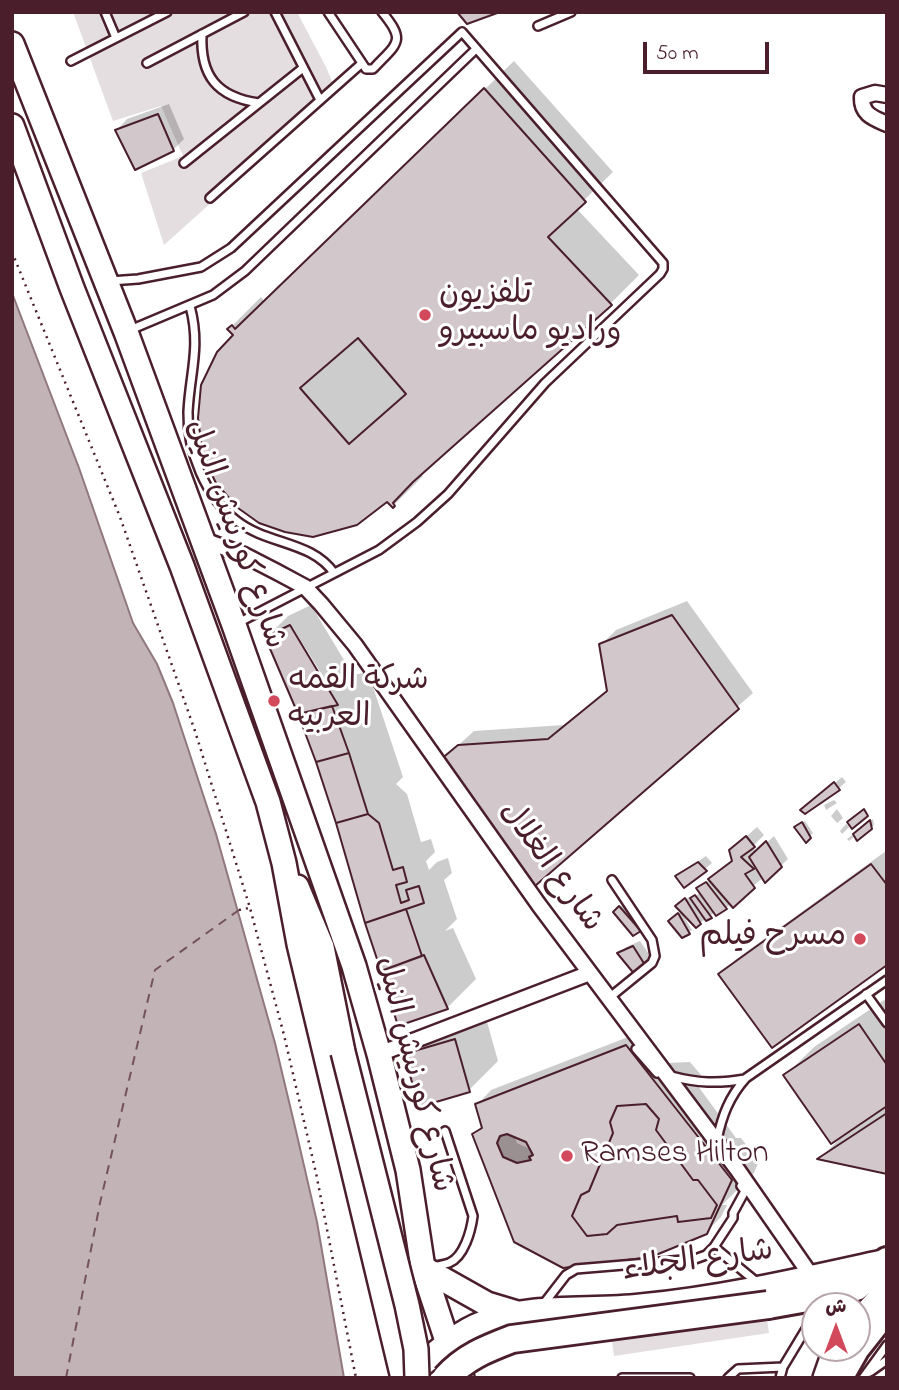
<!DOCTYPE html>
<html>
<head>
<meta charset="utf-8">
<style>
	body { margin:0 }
	#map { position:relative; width:899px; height:1390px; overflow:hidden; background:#fff; font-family:"Indie Flower","Playpen Sans Arabic",sans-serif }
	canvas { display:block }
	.frame { position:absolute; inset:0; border:14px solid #4a1f2b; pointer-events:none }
	.north { position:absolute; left:801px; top:1292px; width:70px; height:70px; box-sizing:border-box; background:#fff; border:2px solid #b7a5aa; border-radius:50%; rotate:0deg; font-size:19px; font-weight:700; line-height:28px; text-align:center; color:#4a1f2b }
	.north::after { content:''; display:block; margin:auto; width:24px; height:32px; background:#d1495b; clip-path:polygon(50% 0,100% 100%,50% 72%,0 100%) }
	.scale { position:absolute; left:643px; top:42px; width:126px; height:32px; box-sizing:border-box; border:4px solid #4a1f2b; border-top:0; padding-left:9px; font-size:21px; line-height:24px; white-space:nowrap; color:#4a1f2b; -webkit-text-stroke:5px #fff; paint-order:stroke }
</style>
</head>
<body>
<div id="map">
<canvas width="899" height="1390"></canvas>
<div class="frame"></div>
<div class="north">ش</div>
<div class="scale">50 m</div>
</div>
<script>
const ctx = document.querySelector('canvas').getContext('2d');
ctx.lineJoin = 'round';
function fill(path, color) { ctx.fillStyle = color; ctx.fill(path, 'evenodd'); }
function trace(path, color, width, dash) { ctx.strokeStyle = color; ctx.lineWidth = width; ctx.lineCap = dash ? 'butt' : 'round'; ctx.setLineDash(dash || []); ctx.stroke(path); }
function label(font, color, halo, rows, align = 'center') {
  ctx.font = font + ' "Indie Flower","Playpen Sans Arabic",sans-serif'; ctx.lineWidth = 6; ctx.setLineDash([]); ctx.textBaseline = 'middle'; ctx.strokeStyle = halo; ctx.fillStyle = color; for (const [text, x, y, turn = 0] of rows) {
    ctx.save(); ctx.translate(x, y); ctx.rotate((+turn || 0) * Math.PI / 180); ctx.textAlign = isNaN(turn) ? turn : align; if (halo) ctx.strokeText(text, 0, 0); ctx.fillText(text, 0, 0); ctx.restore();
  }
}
fill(new Path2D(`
	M73,12h224l29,55 10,24 -172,154 -23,-72 42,-17 -22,-50 -48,15z
	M766,1312l3,21 -155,23 -3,-22z`), '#e5dee0');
const water = new Path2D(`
	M12,293l67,175 54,155 24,41 16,39 43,131 59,209 21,88 21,91 27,156h-332z
	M507,1134l19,8 7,13 -4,2 2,3 -14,3 -14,-6 -6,-14 3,-7z`);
fill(water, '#c1b3b6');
trace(water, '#91787e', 2);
fill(new Path2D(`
	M514,61l99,111 -37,36 63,67 -29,29 -190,169 3,3 -30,30 -164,-177 32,-32 4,5z
	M169,104l15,35 -11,11 -56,-20 10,-11z
	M687,601l66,92 -217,190 -94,-123 32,-29 90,-6 44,-36 -7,-44 15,-15z
	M311,605l42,70 15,-3 35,105 -7,7 11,10 14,48 10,-3 4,13 -9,9 3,9 8,-8 11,-4 4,15 -8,7 13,39 -12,12 8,-3 23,51 -29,29 -109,-186 -38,-108 -33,-77 21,-21zM293,628l36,58 -3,3 -36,-59z
	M842,777l4,5 -7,6 -34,24 5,-8z
	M834,800l3,3 -11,7 -2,-5z
	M837,809l6,9 -6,5 -6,-7z
	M873,819l1,6 -3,3 -15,7 -7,6 -2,-2z
	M805,821l8,12 -7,7 -7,-16z
	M846,824l3,3 -7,7 -2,-3z
	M757,827l7,8 -12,12 5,5 17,-16 14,23 -22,21 -2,-3 -38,31 -11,4 -15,11 -17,-8 9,15 -9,5 -10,-17 9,-7 -2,-7 9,-7 2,3 10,-8 -3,-3 36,-30 -3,-9z
	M886,851l1,112 -166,12 14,-15z
	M706,856l6,7 -28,23 -7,-10z
	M623,904l19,23 -3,3 -24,-17z
	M640,941l11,16 -8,9 -23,-13 6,-6z
	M887,998v174l-66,-14 21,-22 -56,-61 28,-28z
	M484,1011l14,50 -29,29 -63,-36 29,-29z
	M641,1032l25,31 24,-1 11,13 -3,11 38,52h5l18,23 -5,12 -32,32h5l-6,12 -15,15 -143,34 -89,-132 9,-9 -6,-20 14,-15zM514,1135l14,5 4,10 -15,-7z`), '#0003');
trace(new Path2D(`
	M66,1378l34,-175 55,-233 84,-60`), '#74535c', 2, [9, 7]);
const building = new Path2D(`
	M457,12h43l-33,12z
	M484,88l102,114 -38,35 64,68 -199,177 -20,21 2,3 -2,2 -6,-6 -30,23 -44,12 -28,-5 -26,-9 -21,-15 -22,-25 -13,-26 -5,-39 3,-33 16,-33 16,-17 -6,-6 5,-4 3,4z
	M158,114l16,37 -39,19 -20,-40z
	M358,338l48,56 -57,50 -49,-56z
	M672,615l67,94 -204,177 -95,-126 18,-15 90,-6 59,-48 -8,-47z
	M290,625l48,80 -40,9 -33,-77z
	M332,706l17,47 -33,9 -18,-48z
	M349,753l19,61 -32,9 -20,-61z
	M834,782l6,8 -35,24 -5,-4z
	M864,809l4,7 -16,13 -5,-7z
	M368,814l11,9 14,47 10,-3 4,15 -11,3 5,18 8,-3 -3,-10 13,-4 5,17 -59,20 -29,-100z
	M870,820l2,9 -15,12 -4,-7z
	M802,822l9,16 -5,5 -12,-16z
	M746,836l9,11 -14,10 13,12 -9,5 10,14 -22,20 -25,-29 24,-18 -3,-11z
	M766,841l16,26 -17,16 -16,-26z
	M698,862l9,9 -23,17 -9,-12z
	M871,864l16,21v80l-115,83 -54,-74z
	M706,882l21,27 -11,7 -20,-28z
	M695,895l17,23 -6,3 -16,-23z
	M685,898l16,26 -5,4 -21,-22z
	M619,906l22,25 -8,5 -20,-24z
	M406,909l16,47 -41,15 -16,-48z
	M678,913l12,21 -8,4 -14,-17z
	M633,946l12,19 -9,11 -19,-23z
	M424,955l24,54 -50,17 -17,-55z
	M859,1024l28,41v41l-56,38 -48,-69z
	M455,1039l15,53 -51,15 -15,-53z
	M626,1045l106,135 -25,54 -56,23 -88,11 -49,-26 -42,-108 10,-6 -7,-24zM646,1104l13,15 -3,11 37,50h5l19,25 -6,13 -33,4 -1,-6 -60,9 -10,9 -20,2 -15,-20 9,-21 8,-4 24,-58 -3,-11 7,-16zM507,1134l19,8 7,13 -4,2 2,3 -14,3 -14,-6 -6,-14 3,-7z
	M646,1104l13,15 -3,11 37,50h5l19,25 -6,13 -33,4 -1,-6 -60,9 -10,9 -20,2 -15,-20 9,-21 8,-4 24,-58 -3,-11 7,-16z
	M887,1113v61l-70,-15z`);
fill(building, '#d2c7cb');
trace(building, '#4a1f2b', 2);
const service = new Path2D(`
	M105,12l11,26
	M275,12l45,88
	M328,12l38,57h7c24,-26 34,-27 9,-57
	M538,26l33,-14
	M202,34c-2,42 15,63 57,69
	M71,61l96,-49
	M147,63l97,-51
	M184,163l119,-95
	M210,198l151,-134
	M110,281l28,-2 63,-12 30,-19 231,-216 201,231v6l-3,5 -115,109 -97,111 -31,28 -38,28 -143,74
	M190,306c11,41 0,66 -2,106 -1,39 17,85 49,109 31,24 75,20 97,52
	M130,330l83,-35 32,-24 231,-222
	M866,994l21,29
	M609,998l43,-35 3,-7 -3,-16 -40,-60
	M644,1046l-8,3 21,24
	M671,1076c26,7 47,8 74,3
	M717,1140c5,-24 12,-43 29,-62l141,-98
	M714,1247l45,37
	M431,1267c6,-1 12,-2 18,-4 15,-6 22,-32 24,-47l-28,-85
	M542,1306l24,-31 10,-6 119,-10 11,-4 8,-8 19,-29v-5l12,-22 -4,-5
	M783,1367l32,-53
	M870,1372l17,-12
	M622,1378h68
	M728,1378l10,-9 45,-2 -3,11
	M863,1378l24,-33`);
const minor = new Path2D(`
	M887,95l-12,-2 -13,4c-1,17 11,21 25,27
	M201,539l43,16 33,17 28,15 16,17 34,41 184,260 198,264 75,108
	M379,1054l211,-81`);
const primary = new Path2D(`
	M423,1268l64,36 30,9
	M857,1323l30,-33
	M405,1378c25,-19 49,-44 78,-55 50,-20 106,-11 158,-17 83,-8 164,-27 246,-45
	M825,1378l7,-20 7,-10`);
const trunk = new Path2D(`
	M12,44l114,288 108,293 120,341 25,88 29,116 15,98 25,76 14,34
	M12,126l60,162 110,278 86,236 16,61 15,81 104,434
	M297,887l25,60 21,105`);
const motorway = new Path2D(`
	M768,1305l73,-13 15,-5 31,-26
	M857,1347l30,-38
	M839,1378l17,-30`);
trace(service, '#4a1f2b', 12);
trace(minor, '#4a1f2b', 19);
trace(primary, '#4a1f2b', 28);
trace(trunk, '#4a1f2b', 28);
trace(motorway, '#4a1f2b', 32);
trace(new Path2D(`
	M12,252l108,265 75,214 55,177 34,127 32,138 40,205
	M239,910l10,-2`), '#4a1f2b', 2.5, [2, 5]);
trace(service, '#fff', 7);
trace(minor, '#fff', 14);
trace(primary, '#fff', 23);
trace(trunk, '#fff', 23);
trace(motorway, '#fff', 26);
const trunkBridge = new Path2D(`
	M343,1052l64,253 9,44 1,29`);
const motorwayBridge = new Path2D(`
	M446,1378c19,-21 40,-29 66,-39l256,-34`);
trace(trunkBridge, '#4a1f2b', 28, []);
trace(motorwayBridge, '#4a1f2b', 32, []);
trace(trunkBridge, '#fff', 23);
trace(motorwayBridge, '#fff', 26);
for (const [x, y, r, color] of [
	[425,315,7,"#d1495b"],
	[274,701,7,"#d1495b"],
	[860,939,7,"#d1495b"],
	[567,1156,7,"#d1495b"]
]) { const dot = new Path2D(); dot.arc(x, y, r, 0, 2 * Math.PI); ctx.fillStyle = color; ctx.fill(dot); trace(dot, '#fff', 2.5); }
label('32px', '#4a1f2b', '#fff', [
	["تلفزيون",439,297],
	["وراديو ماسبيرو",439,334],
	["شركة القمه",288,683],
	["العربيه",288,720],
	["مسرح فيلم",846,939,"right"],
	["Ramses Hilton",581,1156]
], 'left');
label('32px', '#4a1f2b', '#fff', [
	["شارع كورنيش النيل",233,535,70],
	["شارع الغلال",549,868,54],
	["شارع كورنيش النيل",412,1075,76],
	["شارع الجلاء",698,1263,-8]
]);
</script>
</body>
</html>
